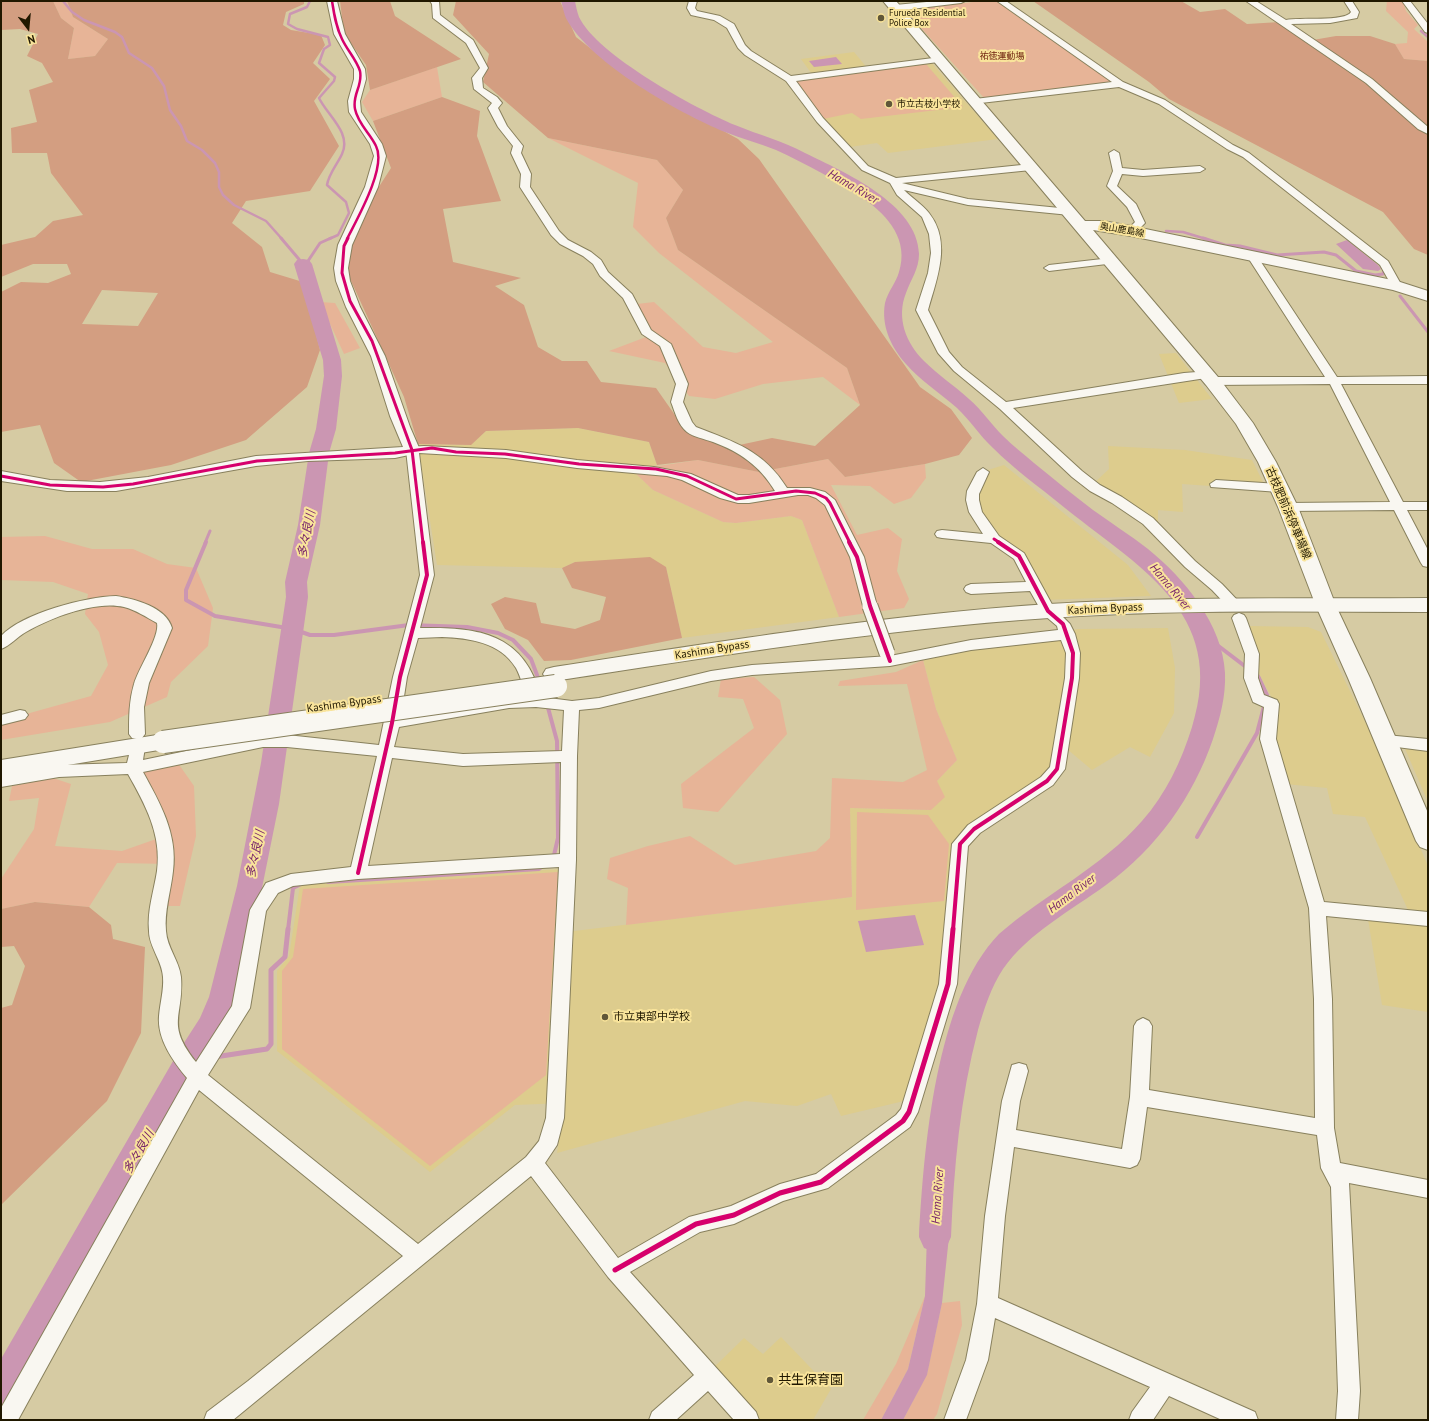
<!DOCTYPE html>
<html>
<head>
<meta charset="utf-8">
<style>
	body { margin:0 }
	#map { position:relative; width:1429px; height:1421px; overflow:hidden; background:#d6cba3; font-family:"PT Sans",sans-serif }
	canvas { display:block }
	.frame { position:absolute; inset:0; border:2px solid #201800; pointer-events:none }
	.north { position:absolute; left:8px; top:8px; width:40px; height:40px; -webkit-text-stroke:3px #f9e49b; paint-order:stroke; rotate:164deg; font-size:11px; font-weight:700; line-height:16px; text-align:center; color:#201800 }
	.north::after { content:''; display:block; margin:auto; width:14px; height:18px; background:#201800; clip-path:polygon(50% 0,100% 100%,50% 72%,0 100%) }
</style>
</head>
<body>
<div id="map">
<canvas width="1429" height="1421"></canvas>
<div class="frame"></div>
<div class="north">N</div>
</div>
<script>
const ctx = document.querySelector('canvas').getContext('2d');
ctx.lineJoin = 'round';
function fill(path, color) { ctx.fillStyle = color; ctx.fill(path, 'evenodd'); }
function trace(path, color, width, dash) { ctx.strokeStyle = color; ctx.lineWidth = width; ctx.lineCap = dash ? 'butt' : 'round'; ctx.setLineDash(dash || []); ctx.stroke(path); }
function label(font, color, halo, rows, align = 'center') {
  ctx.font = font + ' "PT Sans","Noto Sans JP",sans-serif'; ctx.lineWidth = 4; ctx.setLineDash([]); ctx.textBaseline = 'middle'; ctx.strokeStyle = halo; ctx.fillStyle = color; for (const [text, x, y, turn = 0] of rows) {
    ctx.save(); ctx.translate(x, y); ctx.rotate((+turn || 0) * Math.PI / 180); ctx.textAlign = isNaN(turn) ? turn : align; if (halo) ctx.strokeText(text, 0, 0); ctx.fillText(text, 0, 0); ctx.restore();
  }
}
fill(new Path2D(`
	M854,52l15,18 62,-8 67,77 -110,14 -11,-10 -27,4 -28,-27 -28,-40 20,-3 -13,-18z
	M1176,353l36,46 -33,4 -20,-49z
	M578,428l71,14 8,23 -25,5 21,20 70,32 13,1 55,-7 11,4 37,97 -157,21 -16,-71 -91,-5 -13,6 -125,-3 -19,-121 52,1 16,-14z
	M1108,446l77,4 67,10 15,30 -85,-6 1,28 -25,-2v17l-27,-25 -38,-18 16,-15z
	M1004,465l124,100 23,31 -106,4 -21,-43 -25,-17 -19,-32 -3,-15 9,-12 2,-11z
	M1247,626l61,1 13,5 53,108 54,126v146l-46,-7 -16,-98 43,5 -44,-95 -32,-3 -6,-26 -42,-4 -14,-48 3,-34 -18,-34z
	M1168,628l7,40 -1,45 -24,44 -20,-10 -38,23 -25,-21 -8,26 -106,68 -9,140 -40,118 -63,15 -10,-22 -34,12 -52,-5 -188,52 8,-50 -50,2 -85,67 -153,-121v-80l12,-15 11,-71 262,-16 -4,64 294,-36 -2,-89 81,2 6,-29 20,-21 -21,-51 -15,-57 51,-12 107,-11z
	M1400,737l28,4v61z
	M781,1337l50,52 -18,31h-60l-43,-49 34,-33 19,16z`), '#ddcc8d');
fill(new Path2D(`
	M53,1h14l6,16 35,22 -13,17 -27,3 6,-31 -13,-10z
	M982,1h14l118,83 -129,15 -80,-89z
	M1387,1l16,1 3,9 12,14 -4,4 14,13v19l-24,-2 -9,-15 12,-1 1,-11 -22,-21z
	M926,64l37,43 -102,12 -9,-6 -29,6 -26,-38z
	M437,67l5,30 -69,24 -11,-19 8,-12z
	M548,138l109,22 26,30 -17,28 12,32 169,118 13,37 -37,-28 -60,7 -48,15 -26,-3 -24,-33 -56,-12 45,-17 -17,-30 17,-2 49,45 33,6 37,-11 -114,-89 -26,-26 5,-44z
	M320,302l15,1 25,45 -16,6z
	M828,459l17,18 80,-13 1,14 -15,20 -17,6 -24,-18 -39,-1 26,50 31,-7 14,11 -5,32 12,28 -5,9 -65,9 -37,-97 -11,-4 -55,7 -13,-1 -70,-32 -21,-20 66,-10 61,12z
	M45,536l47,13h41l34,15 29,4 17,40 -5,38 -37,36 -4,15 -57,25 -109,18v-19l90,-25 17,-31 -9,-33 -14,-18 3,-20 -35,-12 -52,-2v-43z
	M923,660l13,49 21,51 -20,21 8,16 -14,13 -81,-2 2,89 -226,28 2,-37 -21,-9 3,-21 38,-12 42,-10 45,29 81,-14 14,-13 2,-60 71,4 24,-12 -20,-86 -69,2 2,-5 56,-9z
	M754,677l26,23 7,34 -69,78 -35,-4 -2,-24 73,-56 -11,-29 -25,-2 3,-18z
	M173,756l21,30 2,50 -16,70h-16l6,-42 -53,-1 -28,44 -54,-5 -34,7v-30l33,-50 5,-31 -30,3 3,-15 41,-8 18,6 -16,62 67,5 37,-13 -21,-54 7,-24z
	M857,812l71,3 21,29 -5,57 -88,9z
	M558,872l-12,203 -116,91 -148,-117v-78l11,-14 10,-68z
	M925,1296l-17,73 -27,51h-18l33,-56z
	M960,1301l2,24 -25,89 -4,6h-30l24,-46 15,-71z`), '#e7b497');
fill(new Path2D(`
	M1,1h52l8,17 13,10 -6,31 27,-3 13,-17 -35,-22 -6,-16h237v3l-18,8 -3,13 8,5 30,5 4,10 -12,18 17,16 -16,22 25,45 -29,45 -64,10 -14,22 30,24 8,25 33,10 17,68 -13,37 -61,53 -75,25 -90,17 -27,-19 -14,-38 -39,7v-140l20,-10 27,1 23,-9 -4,-10h-34l-32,13v-32l34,-8 18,-16 30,-6 -32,-42 -4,-20h-35l-1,-25 26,-6 -8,-32 24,-8 -11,-19 -15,-7 11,-22 -18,-5 -19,1zM102,290l56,3 -20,33 -56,-2z
	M340,1h50l5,15 66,43 -91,31 -4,-25 -22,-32z
	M456,1h104l16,36 55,43 107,59 21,20 161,228 31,22 21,29 -13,17 -34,9 -80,13 -17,-18 -69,13 -61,-12 -41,5 -8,-23 -71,-14 -92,3 -15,14 -53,-1 -14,-47 -63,-138 32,-63 18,-28 -18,-47 69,-24 38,14 -3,25 24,65 -58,8 10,53 68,16 -26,8 29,19 14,42 24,14h25l14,21 55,6 28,40 46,19 42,-9 43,8 45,-41 -13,-37 -169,-118 -12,-32 17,-28 -26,-30 -109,-22 -65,-56 6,-28 -36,-39z
	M1033,1h148l19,11 25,-3 22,15 33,-2 27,19 29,-5h34l25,8 9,15 24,2v194l-14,-6 -31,-37 -214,-113 -20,-17z
	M650,557l16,10 16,71 -111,22 -27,1 -16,-21 -23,-11 -14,-25 14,-7 31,6 5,20 34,6 25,-9 6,-23 -34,-9 -10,-20 13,-6z
	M35,902l54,5 22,18 2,14 32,8 -4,86 -34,68 -106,104v-197l11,-3 13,-39 -11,-20 -13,1v-38z`), '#d39e81');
fill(new Path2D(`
	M836,57l6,7 -28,3 -5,-6z
	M1347,240l31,25 3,4 -3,2 -15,-2 -27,-25z
	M915,915l9,30 -58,7 -8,-31z
	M928,1204l24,4 -10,95 -15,72 -24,45h-22l27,-51 17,-73z`), '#cb96b2');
trace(new Path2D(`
	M63,1l9,11 12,8 31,12 7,5 7,16 23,15 12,18 6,24 11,16 6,15 15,9 13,13 4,9v15l4,8 11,10 32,16 16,18
	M310,1l-3,6 -17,7 -2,10 9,5 31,8 2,8 -6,4 -5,14 16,14 -1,4 -15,17c8,17 33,35 23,56 -5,11 -13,19 -15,31l19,17 3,11 -11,22 -9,4
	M1421,31l7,6
	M1166,231l17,1 23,7`), '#cb96b2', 2.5);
trace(new Path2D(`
	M281,238l22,26 5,-3 12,-18 11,-5
	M1203,238l22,7 15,1 37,9 47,-3 12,3 20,16 19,4 8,-1 1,-5 -3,-3
	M1400,296l28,36
	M205,543l5,-12`), '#cb96b2', 3);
trace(new Path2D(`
	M206,542l-20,48v10l29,16 78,13 17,6h24l75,-10 58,2 31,6 15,7 18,19 9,24
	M1204,635l42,32
	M547,704l10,37 1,97 -4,17 -3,3
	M1197,837l60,-104 10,-38 -9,-19
	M328,882l211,-13 4,-3
	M288,930l5,-42 8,-4`), '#cb96b2', 4);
trace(new Path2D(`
	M215,1057l52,-8 4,-5v-74l14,-13 3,-28
	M190,1058l14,-1`), '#cb96b2', 5);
fill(new Path2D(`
	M561,1h14c1,5 2,11 4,16 18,38 117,92 156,108 24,10 48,16 70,28 39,19 113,51 114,101 0,15 -8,25 -13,39 -10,25 0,50 18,68 14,14 31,25 45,38 13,11 22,25 34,37 10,10 21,18 31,27 20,16 39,32 59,47 18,13 37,25 55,39 36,29 75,76 77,124 1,23 -5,45 -12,66 -20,58 -56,109 -107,146 -34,25 -78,48 -103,84 -12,18 -19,40 -25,61 -18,68 -24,137 -27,207l-5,11 -11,4 -11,-4 -5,-11c5,-88 16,-237 80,-303 46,-40 102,-66 143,-113 24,-27 39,-59 50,-94 37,-116 -56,-161 -132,-223 -22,-18 -46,-35 -67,-56 -13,-12 -23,-28 -36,-40 -17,-15 -36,-27 -51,-44 -15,-17 -25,-38 -21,-61 3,-12 11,-20 14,-31 10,-31 -10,-56 -35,-73 -27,-19 -58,-35 -88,-49 -17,-7 -34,-11 -51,-18 -46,-19 -133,-68 -158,-112 -3,-5 -4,-13 -6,-19z
	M303,259l6,1 3,4 29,96 1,16 -6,53 -7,24 -9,72 -13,57 1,15 -29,207 -33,163 -15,46 -10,22 -21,32 -187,337 -12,5v-50l179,-310 20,-31 9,-21 28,-111 24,-123 25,-166 -1,-15 13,-57 11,-72 7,-24 8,-53 -1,-16 -29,-96 3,-4z`), '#cb96b2');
const minor = new Path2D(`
	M430,1h9l1,14 33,25 15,28 -6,10 1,10 14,9 5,6 -4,5 9,18 16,20 -2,7 10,21 -1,13 29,44 9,9 23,12 10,8 7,12 24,22 19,36 20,14 17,40 -5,18 9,20 4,5c39,15 68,24 91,61h23l15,4 10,8 29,57 13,49 -2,3h-10l-2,-3 -13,-49 -25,-52 -9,-7 -8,-3h-10l-49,8h-11l-18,-5 -38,-18 -15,-4 -90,-8 -71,-10 -87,-5 15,122 -14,53c59,-1 104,5 121,69l31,4 27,-3 112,-27 41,-6 138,-9 81,-16 87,-10 -1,-4 -14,-12 -13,-23 -59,3 -5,-2 -2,-3 2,-3 5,-2 55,-2 -12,-23 -23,-16 -49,-5 -5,-1 -2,-3 2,-3 5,-1 41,4 -14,-22 -3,-12 1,-9 10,-19 6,-4 6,4 -10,22v6l3,12 17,24 25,17 30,55 16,16 5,10 5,19 -1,25 -14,91 -12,16 -73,48 -12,13 -11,138 -39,128 -8,15 -82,61 -45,13 -49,23 -34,8 -70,40 126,140 3,8h-25l-26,-29 -32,29h-27l3,-8 42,-37 -86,-98 -77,-101 -298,244h-29l3,-8 41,-31 155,-125 -204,-166 -181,330h-17v-12l186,-330c-14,-17 -30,-39 -28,-62 1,-13 5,-26 4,-39 -1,-17 -14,-30 -14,-46 -2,-21 5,-40 8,-60 5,-36 -12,-67 -29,-97l-69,3 -58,10v-12l58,-10 68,-2 5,-20 5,-2 5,2 3,4 -2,13 120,-25h24l92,10 14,-68 27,-102 -14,-125 2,-3 16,-1 82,4 71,10 77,7 37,7 47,21h11l26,-4c-15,-25 -35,-39 -62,-49 -8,-3 -20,-5 -26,-10 -9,-7 -12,-20 -16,-30l5,-18 -16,-38 -18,-12 -19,-36 -23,-22 -7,-12 -10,-8 -23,-12 -9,-9 -31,-48 1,-13 -10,-21 2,-7 -15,-19 -10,-19 4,-5 -18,-14 -2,-11 8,-10 -14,-25 -33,-25 -1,-14zM442,637c27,1 58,5 74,31 5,9 7,20 11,29l-18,1 -108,18 6,-39 11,-39zM1061,640l5,13 -1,25 -15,89 -9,10 -73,48 -16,19 -13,140 -38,125 -5,6 -80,59 -36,10 -49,22 -42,11 -71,41 -73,-95 12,-18 7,-27 12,-258 1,-104 2,-46 20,-2 112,-27 41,-6 138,-9 81,-16zM536,707l28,3 -2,41 -99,3 -69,-7 5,-20 110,-19zM263,747h24l90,9 -26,111 -60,7 -25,9 -16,27 -18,96 -36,56c-31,-39 -12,-45 -15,-85 -2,-17 -14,-29 -15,-46 -2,-20 5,-40 7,-60 5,-37 -13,-68 -30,-99zM392,758l71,8 98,-4 -1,92 -192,12zM559,867l-13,251 -7,23 -13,16 -108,87 -210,-169 42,-67 16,-97 12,-18 15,-7 65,-7z
	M689,1h8l-2,7 2,3 23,5 14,8 11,21 6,6 40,25 150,-19v4l-3,1 -142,19 27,37 45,48 28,12 135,-14 5,3 -5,3 -129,13 66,16 102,10 5,3 -5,3 -102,-10 -64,-15c8,8 18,14 25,23 23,29 8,65 -1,97l21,42 13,15 44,35 178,-29 26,-2 2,3 -6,4 -193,30 69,63 18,14 22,12 31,21 42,43 27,23 18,19 2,3 -2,3h-10l-18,-19 -27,-23 -42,-43 -31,-21 -22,-12 -18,-14 -72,-68 -46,-38 -16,-18 -22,-43 12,-37 3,-20 -2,-19 -7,-17 -25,-22 -7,-12 -28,-13 -45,-48 -31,-41 -41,-26 -7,-7 -11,-20 -13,-8 -23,-5 -4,-7z
	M937,1h28l-4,2 -66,8 -4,-3 4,-3z
	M997,1h9l117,81 42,18 68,45 16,8 139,108 14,25 -1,2h-8l-13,-23 -137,-108 -16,-8 -68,-45 -40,-17 -147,17v-4l3,-1 137,-17z
	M1246,1h10l30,19c12,-3 60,2 65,-8l-7,-11h8l7,11 -2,6 -27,5 -39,1 81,55 56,48v7l-10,-5 -52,-46z
	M1402,1h8l18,23v9l-3,-1z
	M1114,150l5,3 3,15 21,2 57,-4 5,3 -5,3 -57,4 -21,-2 -5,12 19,18 9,19 -10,10 -4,1 -5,-3 9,-9 -8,-15 -20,-21 6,-15 -4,-18z
	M1252,253l5,3 80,121 91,-1v8h-87l62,118h25v8h-21l21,40v17l-5,-1 -2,-3 -27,-53 -106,1 -5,-1 -2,-3 2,-3 5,-1 102,-1 -60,-118 -118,1 -6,-4 6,-4h113l-78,-121z
	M1111,258l4,1 1,2 -1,2 -66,8 -5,-3 5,-3z
	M1216,480l63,4 6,4 -6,4 -68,-5 -1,-3z
	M116,596c19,3 50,11 56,32l-23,55 -5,24 1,27 -3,4 -5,1 -5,-1 -3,-4c0,-17 0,-33 5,-50 4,-15 26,-47 23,-61 -11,-6 -21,-13 -33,-16 -28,-7 -74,11 -98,25 -9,5 -16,14 -25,17v-13c22,-23 84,-39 115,-40z
	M1239,613l5,2 2,3 13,36 -1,24 6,17 13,5 2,4 -3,35 48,163 104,10v14l-102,-10 6,83 2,129 6,35 88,17v18l-79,-15 11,208 -2,29h-22l2,-29 -7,-204 -10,-19 -4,-33 -170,-28 -7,52 -3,6 -7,3 -116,-21 -9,69 -7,82 257,114 3,8h-36l-53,-24 -16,24h-24l3,-8 18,-25 -155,-69 -7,42 -22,60h-22l22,-60 11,-56 8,-88 17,-115 10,-36 7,-2 7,2 2,6 -8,30 -4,29 106,19 8,-52 4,-71 3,-5 6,-3 6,3 3,5 -3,64 166,28 -1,-119 -5,-91 -49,-169 4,-32 -11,-5 -9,-24 1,-24 -13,-36 2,-3z
	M20,710l5,1 3,4 -3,4 -24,6v-10z
	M1386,735l42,4v12l-47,-6 -3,-4 3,-4z`);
const tertiary = new Path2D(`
	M327,1h10l8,33 20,35 1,10 -6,22 1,11 21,32 4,12 -8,31 -26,58 -4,23 2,13 10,26 25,49 25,71 10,23 -2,3 -23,5 -87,3 -52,5 -140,25h-49l-66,-10v-10l49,9 50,2 48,-5 108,-21 147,-9 -13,-31 -19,-60 -25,-49 -10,-26 -2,-13 4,-23 27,-58 9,-31 -4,-12 -21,-32 -1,-11 6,-22v-10l-20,-35z`);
const secondary = new Path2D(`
	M883,1h13l189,220h18l28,5 266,55 31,10v10l-35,-11 -262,-54 -38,-6 125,147 35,46 23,39 22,45 38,99 34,72 58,135v37l-8,-3 -4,-6 -68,-163 -32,-72 -38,-99 -20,-45 -22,-38 -30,-39z`);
const trunk = new Path2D(`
	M1428,598v14c-126,0 -253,-3 -379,6 -166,11 -331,38 -495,63l-8,-2 -3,-5 3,-5 8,-2c164,-25 329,-52 495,-63 126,-8 253,-5 379,-6z
	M163,734l8,2 3,6 -3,6 -170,28v-16z`);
trace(minor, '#88805d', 2);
trace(tertiary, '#88805d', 2);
trace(secondary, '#88805d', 2);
trace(trunk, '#88805d', 2);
fill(minor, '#f9f7f1');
fill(tertiary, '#f9f7f1');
fill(secondary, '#f9f7f1');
fill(trunk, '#f9f7f1');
const minorBridge = new Path2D(`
	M870,606l17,47`);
const trunkBridge = new Path2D(`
	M163,742l393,-56`);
trace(minorBridge, '#88805d', 17, []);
trace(trunkBridge, '#88805d', 24, []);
trace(minorBridge, '#f9f7f1', 15);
trace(trunkBridge, '#f9f7f1', 22);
trace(new Path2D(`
	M332,1c2,13 4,26 10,38 5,11 14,20 18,32 3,15 -8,23 -5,38 3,15 15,24 21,37 11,21 -19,73 -29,93`), '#d6006c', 2.5);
trace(new Path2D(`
	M348,238l-4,8 -2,27 8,28 22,40 40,109 11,93
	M1,476l49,9 53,2 30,-3 124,-23 138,-8 37,-5 24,4 49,2 74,10 77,5 31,7 49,23 60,-8 19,2 11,5 4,5 20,40
	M994,539l6,4`), '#d6006c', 3);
trace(new Path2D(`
	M849,542l8,15 13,49 20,55
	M358,873l34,-150 8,-46 27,-102 -4,-33
	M953,930l7,-86 14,-15 73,-48 10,-12 15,-91 1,-25 -10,-29 -15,-13 -29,-55 -21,-14`), '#d6006c', 4);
trace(new Path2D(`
	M615,1270l81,-46 38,-9 46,-22 41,-11 82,-61 6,-9 39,-128 5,-55`), '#d6006c', 5);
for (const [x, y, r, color] of [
	[881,18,4,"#605739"],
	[889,104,4,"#605739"],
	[605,1017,4,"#605739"],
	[770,1380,4,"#605739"]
]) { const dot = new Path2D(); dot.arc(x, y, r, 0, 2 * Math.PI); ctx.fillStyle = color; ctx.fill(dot); trace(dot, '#f9e49b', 1.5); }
label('9px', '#201800', '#f9e49b', [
	["Furueda Residential",889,13],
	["Police Box",889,23],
	["市立古枝小学校",897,104]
], 'left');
label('9px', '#6b1d0b', '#f9e49b', [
	["祐徳運動場",1002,56]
]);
label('9px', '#201800', '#f9e49b', [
	["奥山鹿島線",1122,230,10]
]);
label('11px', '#201800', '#f9e49b', [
	["古枝肥前浜停車場線",1288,513,67],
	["Kashima Bypass",1105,609,-3],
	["Kashima Bypass",712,650,-9],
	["Kashima Bypass",344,704,-8]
]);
label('11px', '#201800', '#f9e49b', [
	["市立東部中学校",613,1017]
], 'left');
label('italic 12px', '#77246b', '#f9e49b', [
	["Hama River",853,187,30],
	["多々良川",307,534,-79],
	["Hama River",1170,587,50],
	["多々良川",256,854,-78],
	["Hama River",1072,894,-37],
	["多々良川",139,1152,-60],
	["Hama River",938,1196,-86]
]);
label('13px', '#201800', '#f9e49b', [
	["共生保育園",778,1380]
], 'left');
</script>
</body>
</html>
